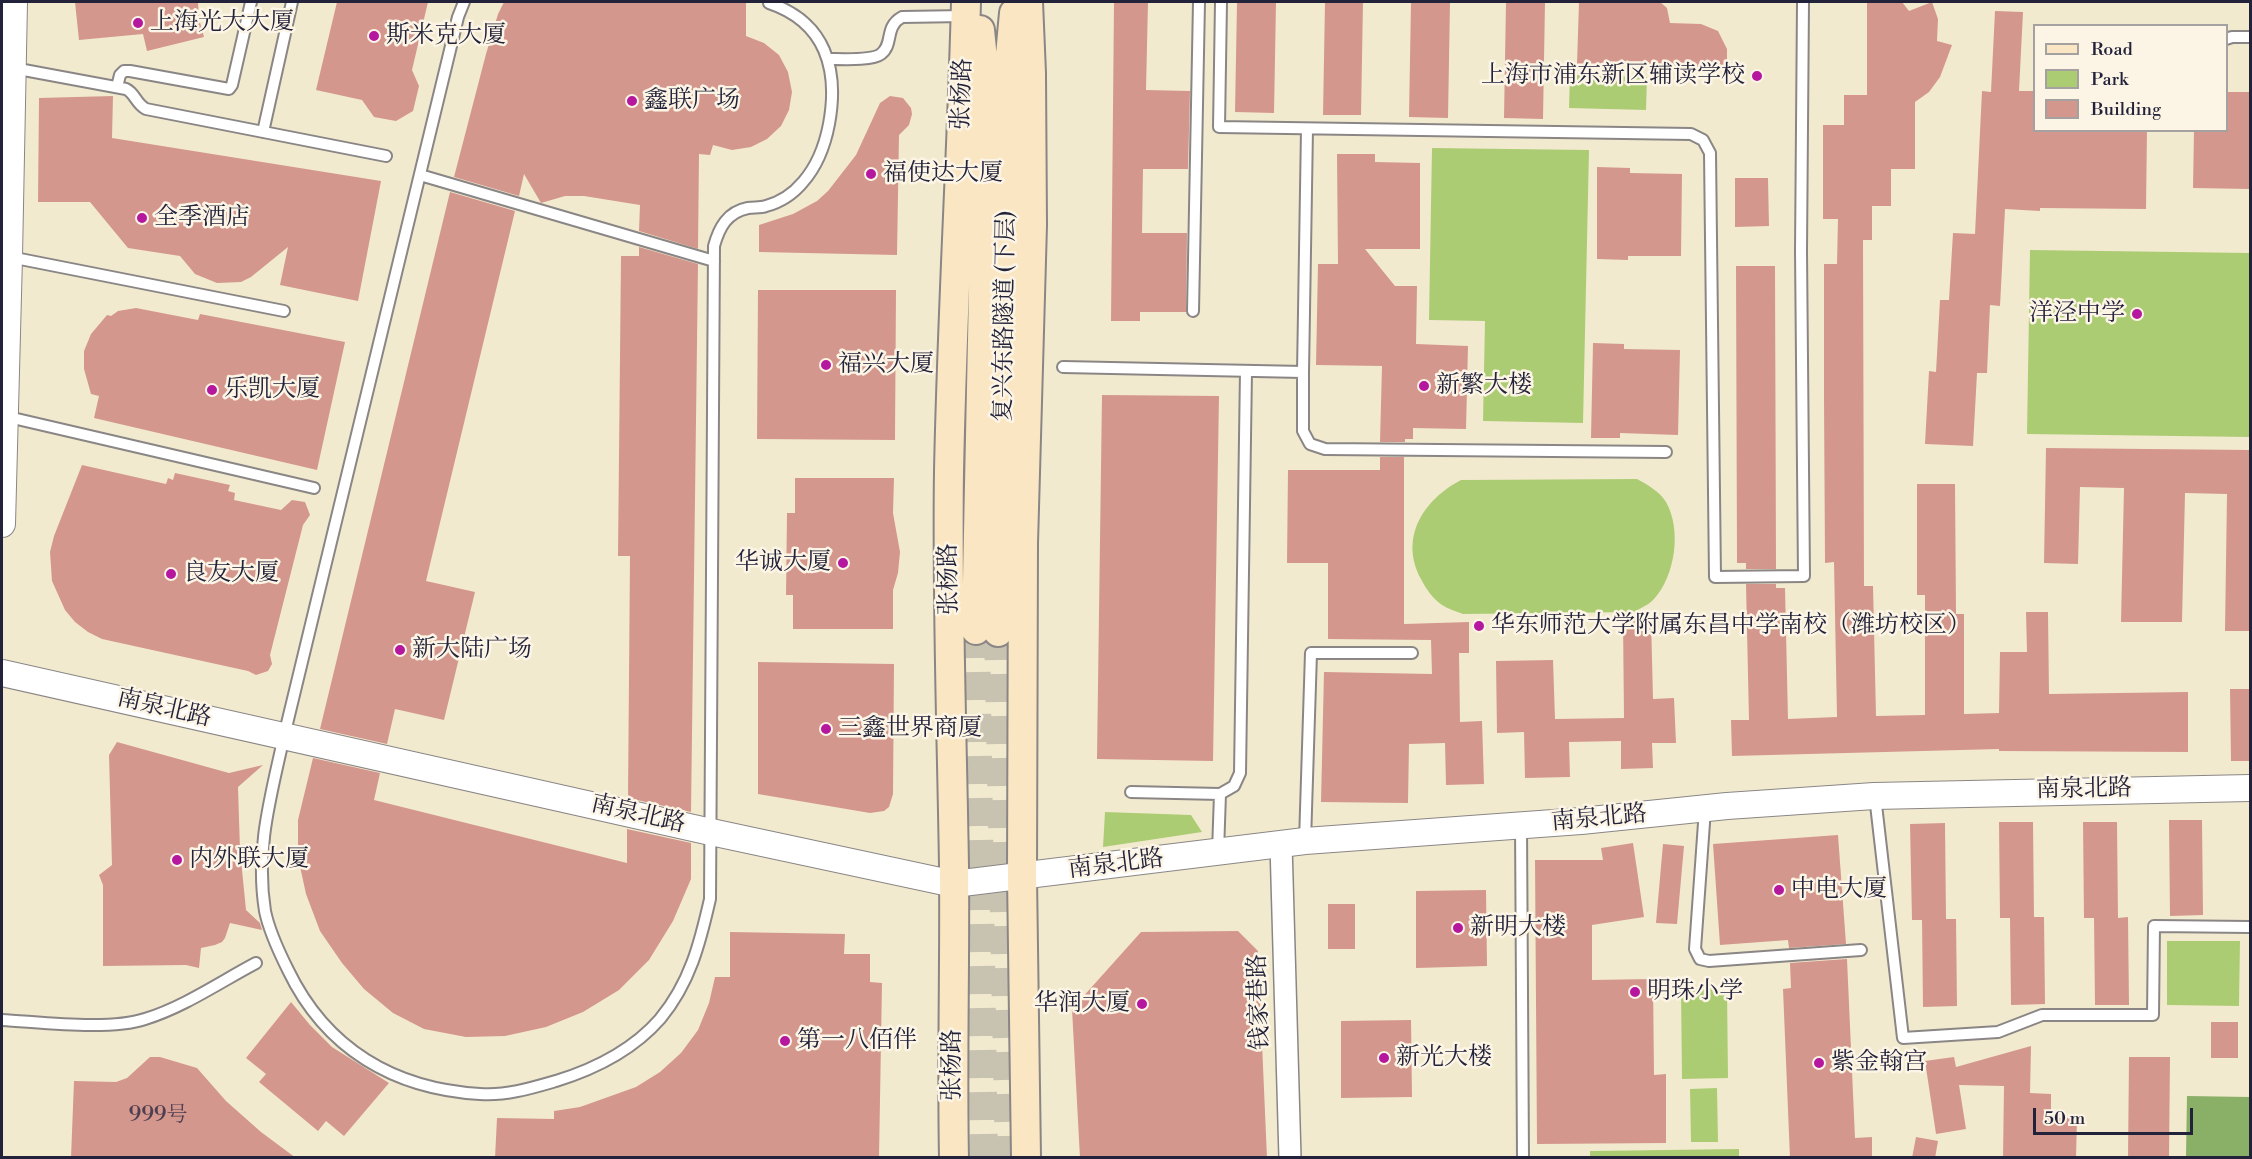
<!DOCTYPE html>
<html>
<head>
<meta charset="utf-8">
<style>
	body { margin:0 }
	#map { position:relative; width:2252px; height:1159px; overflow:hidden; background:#f2eacf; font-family:"Libre Bodoni",serif }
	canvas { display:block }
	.frame { position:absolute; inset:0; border:3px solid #22223b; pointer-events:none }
	.legend { position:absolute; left:2033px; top:24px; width:195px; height:108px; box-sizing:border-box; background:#fcf5e5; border:2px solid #a5a1a1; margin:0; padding:8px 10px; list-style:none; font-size:18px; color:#22223b }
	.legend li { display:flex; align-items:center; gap:12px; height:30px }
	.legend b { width:30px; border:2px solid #a5a1a1 }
	.scale { position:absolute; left:2033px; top:1108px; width:160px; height:27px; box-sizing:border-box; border:3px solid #22223b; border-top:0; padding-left:8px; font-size:18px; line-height:21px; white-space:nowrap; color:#22223b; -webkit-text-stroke:4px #fcf5e5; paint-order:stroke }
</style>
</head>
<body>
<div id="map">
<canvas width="2252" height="1159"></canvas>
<div class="frame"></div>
<ul class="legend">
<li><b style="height:8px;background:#fbe6c4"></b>Road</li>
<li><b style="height:16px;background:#accc74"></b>Park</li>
<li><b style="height:16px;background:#d4978e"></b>Building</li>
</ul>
<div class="scale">50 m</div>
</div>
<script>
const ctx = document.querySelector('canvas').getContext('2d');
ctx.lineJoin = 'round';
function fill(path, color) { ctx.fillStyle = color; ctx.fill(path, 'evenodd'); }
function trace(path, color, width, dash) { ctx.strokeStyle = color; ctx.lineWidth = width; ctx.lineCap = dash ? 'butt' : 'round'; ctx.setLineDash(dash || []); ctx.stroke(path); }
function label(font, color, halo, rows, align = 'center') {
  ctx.font = font + ' "Libre Bodoni","Noto Serif SC",serif'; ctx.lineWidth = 5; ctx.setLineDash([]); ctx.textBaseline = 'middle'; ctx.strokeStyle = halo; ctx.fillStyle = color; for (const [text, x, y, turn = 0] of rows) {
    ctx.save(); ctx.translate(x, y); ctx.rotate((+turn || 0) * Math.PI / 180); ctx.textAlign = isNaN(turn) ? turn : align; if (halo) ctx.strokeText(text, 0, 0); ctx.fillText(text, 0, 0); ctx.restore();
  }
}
fill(new Path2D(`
	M1570,75l77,2 -1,33 -77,-2z
	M1432,148l157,2 -6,273 -100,-2 2,-100 -56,-1z
	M2030,250l220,3v184l-223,-3z
	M1637,479c11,6 22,12 29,23 16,28 9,74 -12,97 -5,6 -14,9 -20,13l-171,2c-7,-3 -15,-5 -21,-9 -9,-6 -16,-16 -21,-26 -22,-41 2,-79 40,-99z
	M1105,812l86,3 11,17 -99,15z
	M2167,941h73l-1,65 -72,-1z
	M1727,988l1,90 -46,1 -1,-90z
	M1717,1088l1,54h-27l-1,-53z
	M1739,1149v8h-149v-6z`), '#accc74');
fill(new Path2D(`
	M2187,1096l63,1v60h-64z`), '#89b066');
fill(new Path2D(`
	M75,2h123l1,17 5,18 -57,14 -4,-17 -64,6z
	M337,2h91l-16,68 7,16 -6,25 -17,10 -22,-4 -12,-17 -46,-10z
	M504,2h242v34l18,7 15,12 9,17 4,20 -3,18 -8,16 -14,13 -16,8 -19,3 -19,-5 -3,10 -11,-1 -1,95 -59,-18 1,-26 -56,-9h-19l-24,7 -17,-29 -5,22 -65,-19 32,-123 12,-40z
	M1114,2h34l-2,88 44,1 -2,78h-45l-1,64h45l-1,79h-46v9h-29z
	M1237,2h39l-2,111 -39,-1z
	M1325,2h38l-2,113h-38z
	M1411,2h39l-2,116 -39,-1z
	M1506,2h39l-2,117 -39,-1z
	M1579,2h81l7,6 3,15 31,1 17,7 9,18v18l-150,-3z
	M1867,2h35l7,9 23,-9 6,17 -1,22 15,4 -12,32 -11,15 -14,10v67h-24v37h-19v34h-9l1,346h9l3,130 49,-1v-120h-8v-111h38l1,130h8v100l35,-1 1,-61h27l-1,-40h22l1,82 139,-2v60l-189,-1v-2l-267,7 -1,-36h18l-3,-136h30v4h9l3,131 49,-2 -3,-155 -9,1 -1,-164v-135h13l1,-45h-15v-94h21v-30h23z
	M1995,11l28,1 -4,79h15v39h113l-1,79 -106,-1v3l-35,-2 -5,97 -10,-1 -3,68h-10l-4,73 -48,-2 4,-73 7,1 4,-72h9l4,-67 22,1 7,-143 9,1z
	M2226,92h24v97l-57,-1 1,-58h32z
	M113,96l-1,42 269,43 -23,120 -78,-16 8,-38 -37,30 -10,5 -24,1 -22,-9 -15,-18 -52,-8 -38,-46h-52l1,-104z
	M890,96l13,2 8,10 1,6 -3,11 -10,10 -2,120 -138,-3v-27l34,-11 24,-13 11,-10 28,-36 24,-52z
	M1337,154h38v8l45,1v86h-55l30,37h22l-1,58 52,2 -2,83 -53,-1v11h-8v3h-25l2,-76 -66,-1 2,-101h20z
	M1597,167l33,1v5l52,1 -1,82h-53v4l-31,-1z
	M1735,178h33l1,48 -34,1z
	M450,192l65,19 -89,370 49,11 -31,128 -49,-11 -8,35 -67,-15z
	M639,247l59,17 -7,548 -63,-14 2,-242h-12l3,-300h18z
	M1736,266h39l1,303h-30v-6h-9z
	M758,290h138l-1,150 -138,-1z
	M136,308l62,12 2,-6 145,28 -28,128 -223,-52 5,-22 -8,-2 -7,-25v-18l7,-17 16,-19 4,1 7,-5z
	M1593,343l31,1v5l56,1 -2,85 -58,-2v5h-29z
	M1102,395l117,1 -6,365 -116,-2z
	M2046,448l204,2v181h-25l2,-137 -42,-1 -3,129h-61l3,-134 -44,-1 -2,77 -34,-1z
	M1380,457h24v167l65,-2v31h-10l1,69 22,-1 2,63 -38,1 -1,-42 -36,1 -1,59 -87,-1 3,-130 108,2 -1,-34 -103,-1v-76h-41l1,-93h92z
	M82,465l84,19 2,-6 5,2 2,-7 55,12 -2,6 7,2 -1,7 47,10 11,-10 13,2 5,13 -7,10 -33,130 2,9 -4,7 -12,4 -8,-4 -146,-32 -14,-7 -13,-10 -10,-12 -13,-29 -2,-29 4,-16z
	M795,478h99l-1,35 7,39 -2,21 -5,17v39h-100v-34h-7l1,-82h8z
	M1623,619h28l2,80 21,-1 2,45h-24l1,25 -32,1v-28l-52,1 1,35 -45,1 -1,-46 -27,1 -1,-72 57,-1 2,59 69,-1z
	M758,662l136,2 -1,130 -4,13 -5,4 -14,2 -112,-19z
	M2230,689h20v72h-19z
	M117,742l112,31 34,-8 -25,22 2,63 6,60 14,13 2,7 -32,-7 -5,15 -3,4 -7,3 -14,3 -2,20 -13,-3 -83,1v-81l-4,-10 13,-10 -3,-110z
	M313,758l67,15 -6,27 253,63v-34l64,14v36l-18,42 -24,39 -30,30 -36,22 -37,15 -41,9 -39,1 -42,-8 -31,-16 -29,-24 -22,-26 -22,-32 -14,-37 -8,-37v-37z
	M2169,820h33l1,95 -33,1z
	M1999,822h34l1,95h10l1,87 -34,1 -1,-87h-10z
	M2083,822h34l1,96 10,-1 1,88h-34l-1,-87h-10z
	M1945,823l1,96h10l1,87 -34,1 -1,-87h-10l-2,-96z
	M1838,835l8,109 -57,4 -1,-8 -68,5 -7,-101z
	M1633,843l11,74 -52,8v55l61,-1 1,96 12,-1v69l-129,1 -2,-284h68l-2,-12z
	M1663,844l21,2 -7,78 -21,-1z
	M1486,890l1,76 -71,2v-77z
	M1328,904h27v45h-27z
	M1238,931l20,20 9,207h-187l-8,-149 69,-77z
	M730,932l115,2 -1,20h26v28l12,1 -3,175h-384l2,-40 57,1v-8l26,-4 56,-20 24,-15 21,-19 17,-23 11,-27 6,-26h15z
	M1847,959l8,179 17,-1v21h-82l-7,-169 8,-1 -1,-25z
	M291,1002l19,23 22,22 57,36 -45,53 -18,-15 -8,10 -59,-49 7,-8 -20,-16z
	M1411,1020l1,77 -71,1v-77z
	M2211,1022h27v36h-27z
	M2031,1046l-1,47 21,1v24h26l-1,40h-73l1,-72 -45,-1 7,44 -30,5 -11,-73 29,-4 2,10z
	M150,1057h10l37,11 29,33 35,31 35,26h-225l3,-77 42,1 11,-4z
	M2129,1057h41l-1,101h-41z
	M1916,1137l22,4 -3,17h-23z`), '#d4978e');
trace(new Path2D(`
	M976,630l8,528
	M998,632l11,526`), '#c8c2b1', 28, [28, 14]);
const service = new Path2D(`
	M464,2l-6,15 -174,719c-13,60 -29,113 -19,175 4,20 14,41 23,59 38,79 106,119 192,124 26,2 52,-6 76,-13 39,-12 76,-30 104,-62 30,-36 40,-76 50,-120l4,-653c5,-18 13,-34 34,-38 6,-1 12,0 18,-2 15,-4 27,-12 37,-24 14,-16 22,-37 26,-58 10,-54 -3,-102 -60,-121
	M1221,2l-2,125 472,7 12,6 7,13 5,424 89,-1 -3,-325 2,-249
	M2226,39l6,-2h18
	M828,59c13,0 44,2 53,-5 13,-10 3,-27 21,-37l63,-1
	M13,68l113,21c9,4 10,15 20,20l240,47
	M117,87l3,-12 4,-4h6l99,18 3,-4 19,-83
	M263,132l29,-130
	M420,175l294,86
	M10,257l274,54
	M1193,311l6,-309
	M1063,367l240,5 4,-243
	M1303,372v59l7,13 15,5 341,3
	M4,416l310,72
	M1131,792l89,2
	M1875,796l28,242 95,-6 44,-17h111l1,-89 96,1
	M1705,809l-10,140 5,10 9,2 152,-11
	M1521,825l2,333
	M1305,841l6,-188h101
	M1218,852l2,-58 14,-8 6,-13 6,-402
	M2,1020c38,2 107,11 143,-1 39,-12 75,-37 111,-56`);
const minor = new Path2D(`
	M1281,844l9,314`);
const tertiary = new Path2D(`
	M2,524l7,-267 5,-255
	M2,673l709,159 243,52 351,-43 276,-20 146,-15 147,-10 376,-8`);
const secondary = new Path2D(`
	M976,630l11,-531 -7,-69
	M998,632l12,-397 -2,-158 6,-64
	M954,1158c-2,-97 1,-194 0,-291 -2,-131 -7,-264 -5,-395 3,-157 13,-314 17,-470
	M1026,1158l-4,-281 1,-334 9,-318 -1,-152 -3,-71`);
trace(service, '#8a8685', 14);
trace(minor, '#8a8685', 24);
trace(tertiary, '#8a8685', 28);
trace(secondary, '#8a8685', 32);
trace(service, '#fff', 10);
trace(minor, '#fff', 21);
trace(tertiary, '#fff', 26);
trace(secondary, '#fbe6c4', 28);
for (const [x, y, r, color] of [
	[138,23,6,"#b5179e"],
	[374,36,6,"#b5179e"],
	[1757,76,6,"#b5179e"],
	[632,101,6,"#b5179e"],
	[871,174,6,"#b5179e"],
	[142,218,6,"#b5179e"],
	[2137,314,6,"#b5179e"],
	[826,365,6,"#b5179e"],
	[1424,386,6,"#b5179e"],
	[212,390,6,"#b5179e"],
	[843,563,6,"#b5179e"],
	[171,574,6,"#b5179e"],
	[1479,626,6,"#b5179e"],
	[400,650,6,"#b5179e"],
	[826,729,6,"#b5179e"],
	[177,860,6,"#b5179e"],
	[1779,890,6,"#b5179e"],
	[1458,928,6,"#b5179e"],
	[1635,992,6,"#b5179e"],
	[1142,1004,6,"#b5179e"],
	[785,1041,6,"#b5179e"],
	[1384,1058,6,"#b5179e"],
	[1819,1063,6,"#b5179e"]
]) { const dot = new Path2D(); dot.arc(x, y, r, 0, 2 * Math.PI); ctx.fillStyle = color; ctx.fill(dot); trace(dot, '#fcf5e5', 2); }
label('21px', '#4e3f50', null, [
	["999号",158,1116]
]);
label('24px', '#22223b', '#fcf5e5', [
	["上海光大大厦",150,23],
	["斯米克大厦",386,36],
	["上海市浦东新区辅读学校",1745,76,"right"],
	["鑫联广场",644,101],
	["福使达大厦",883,174],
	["全季酒店",154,218],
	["洋泾中学",2125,314,"right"],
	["福兴大厦",838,365],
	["新繁大楼",1436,386],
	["乐凯大厦",224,390],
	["华诚大厦",831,563,"right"],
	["良友大厦",183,574],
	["华东师范大学附属东昌中学南校（潍坊校区）",1491,626],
	["新大陆广场",412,650],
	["三鑫世界商厦",838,729],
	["内外联大厦",189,860],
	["中电大厦",1791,890],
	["新明大楼",1470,928],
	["明珠小学",1647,992],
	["华润大厦",1130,1004,"right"],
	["第一八佰伴",797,1041],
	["新光大楼",1396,1058],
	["紫金翰宫",1831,1063]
], 'left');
label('24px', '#22223b', '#fcf5e5', [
	["张杨路",963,94,-88],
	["复兴东路隧道 (下层)",1006,316,-89],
	["张杨路",950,579,-91],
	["南泉北路",164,709,13],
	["南泉北路",2084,790,-1],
	["南泉北路",638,815,13],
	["南泉北路",1599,819,-5],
	["南泉北路",1116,865,-7],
	["钱家巷路",1260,1002,-92],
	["张杨路",953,1065,-90]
]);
</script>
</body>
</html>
